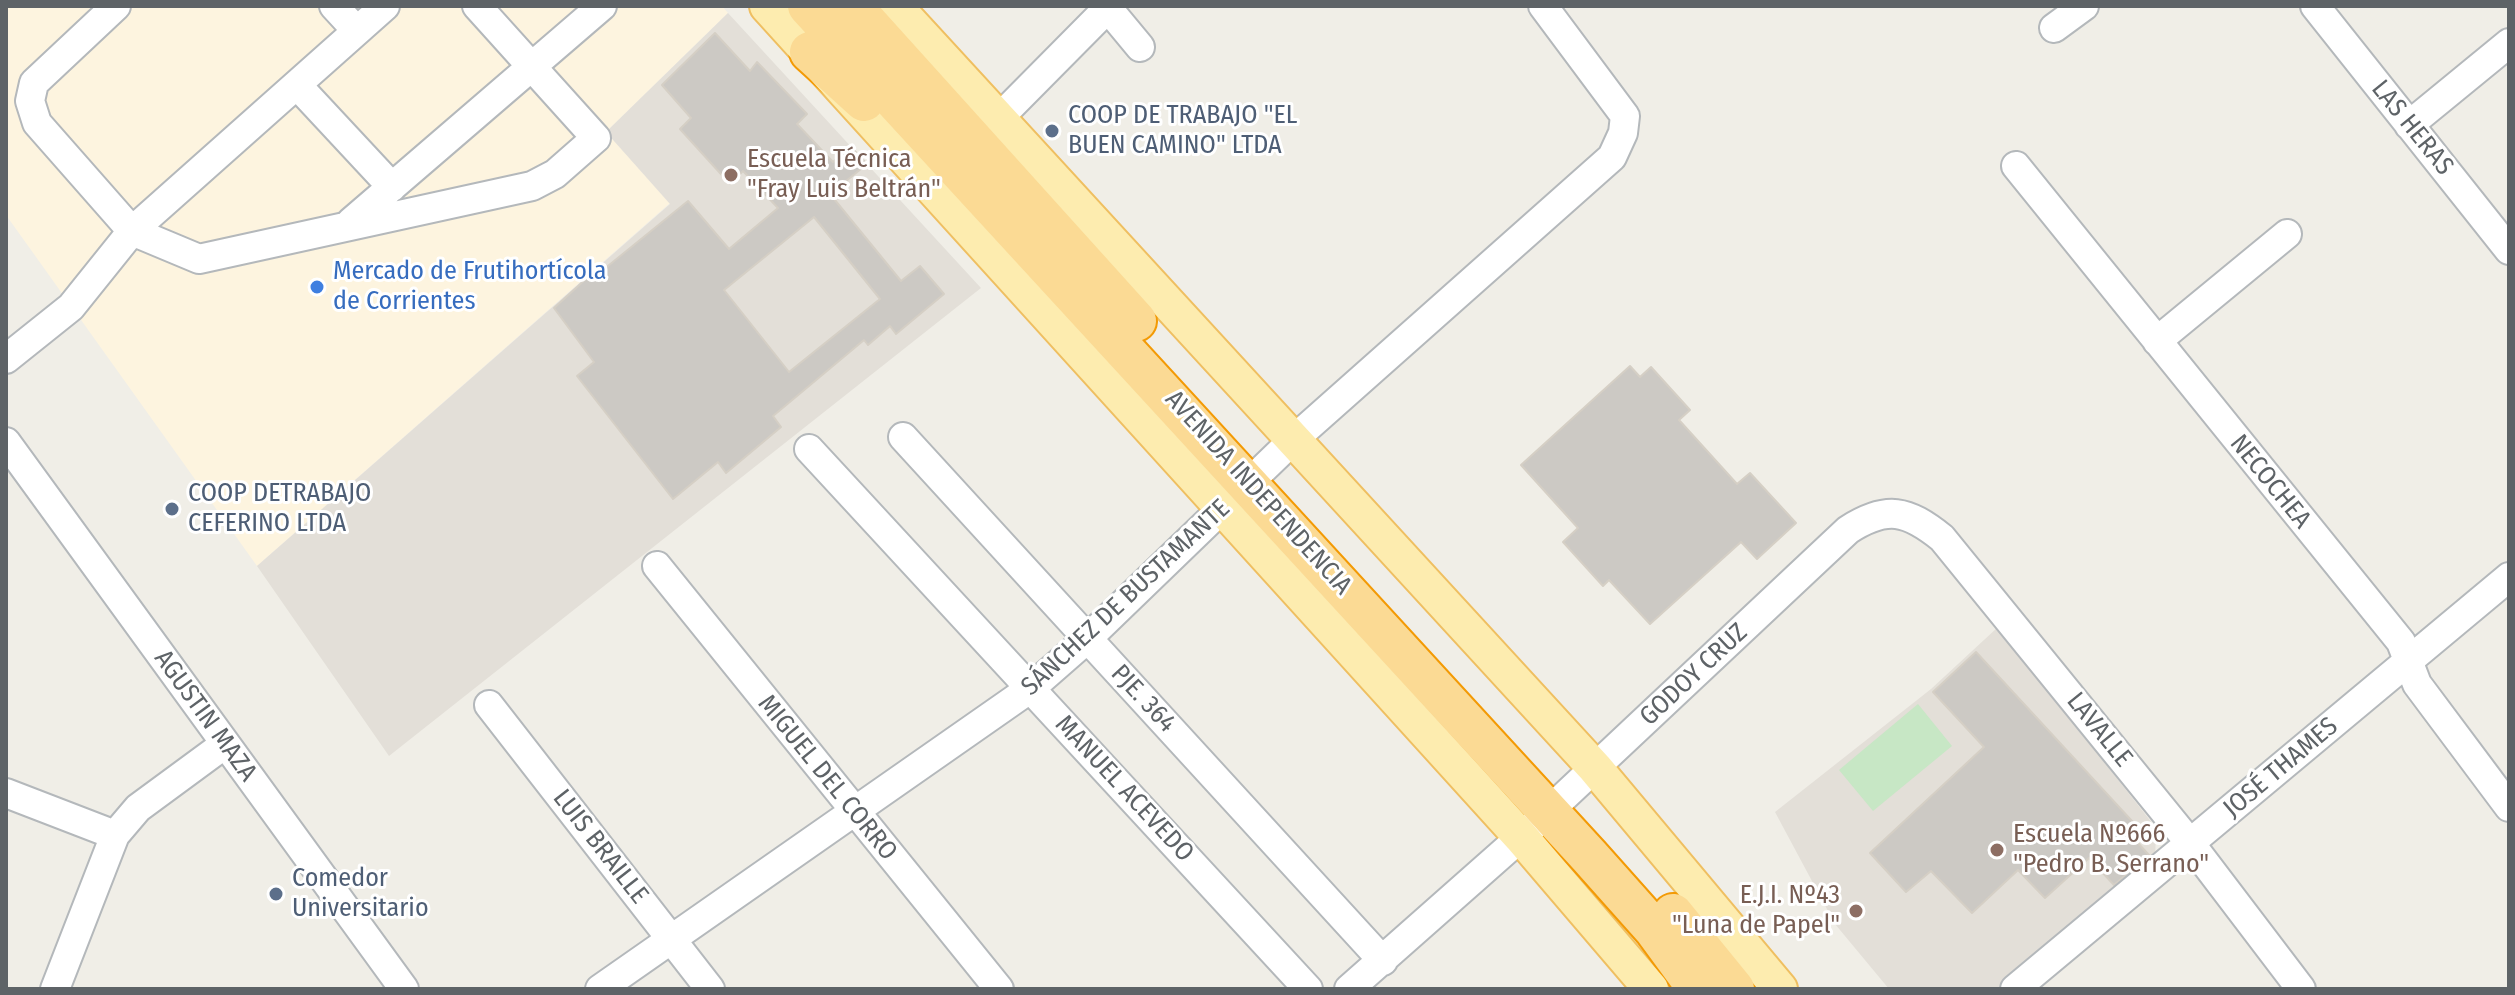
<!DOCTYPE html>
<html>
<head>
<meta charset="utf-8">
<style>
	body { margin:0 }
	#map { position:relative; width:2515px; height:995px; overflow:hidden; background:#f0eee7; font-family:"Fira Sans Condensed",sans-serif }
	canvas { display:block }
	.frame { position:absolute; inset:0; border:8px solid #5e6367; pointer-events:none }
</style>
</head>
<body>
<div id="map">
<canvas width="2515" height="995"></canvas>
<div class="frame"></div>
</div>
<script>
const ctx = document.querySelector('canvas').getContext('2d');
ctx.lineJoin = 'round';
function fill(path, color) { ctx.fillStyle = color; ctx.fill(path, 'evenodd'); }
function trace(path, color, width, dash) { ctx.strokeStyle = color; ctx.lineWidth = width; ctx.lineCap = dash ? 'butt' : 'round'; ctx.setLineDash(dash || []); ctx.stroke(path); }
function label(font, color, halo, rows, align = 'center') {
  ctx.font = font + ' "Fira Sans Condensed",sans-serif'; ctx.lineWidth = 6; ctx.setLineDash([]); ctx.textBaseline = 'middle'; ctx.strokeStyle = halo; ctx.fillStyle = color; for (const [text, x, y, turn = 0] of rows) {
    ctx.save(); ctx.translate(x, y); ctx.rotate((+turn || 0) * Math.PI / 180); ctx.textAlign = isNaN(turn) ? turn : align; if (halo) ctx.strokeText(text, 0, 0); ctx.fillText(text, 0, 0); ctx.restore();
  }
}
fill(new Path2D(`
	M6,6h716l6,7 -122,119 64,71 -413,363 -251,-351z`), '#fdf4df');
fill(new Path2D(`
	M728,13l253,275 -592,468 -132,-190 413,-362 -64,-72z
	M1998,627l158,201 -1,34 -155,127h-111l-54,-65 -60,-112 156,-123z`), '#e3dfd8');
fill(new Path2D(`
	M1918,704l34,42 -79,65 -34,-41z`), '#c7e7c5');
const building = new Path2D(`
	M715,33l35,38 7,-9 50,52 -10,10 36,38 18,-15 16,17 -37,30 71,87 19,-15 24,28 -48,40 -6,-8 -22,19 -4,-5 -91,76 8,11 -55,46 -8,-11 -45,37 -96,-123 17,-14 -40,-54 46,-42 3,4 85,-69 41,48 49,-41 -35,-37 -13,13 -50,-55 11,-11 -29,-33zM814,217l66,82 -91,73 -65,-82z
	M1630,366l10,11 11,-10 39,43 -11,10 58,64 13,-11 46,50 -39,36 -16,-17 -91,82 -41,-44 -6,6 -40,-44 15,-14 -57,-63z
	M1976,652l167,181 -7,8 13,14 -35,30 -25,-27 -44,40 -27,-28 -46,43 -41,-42 -25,21 -36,-39 114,-106 -51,-55z`);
fill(building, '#ccc9c4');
trace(building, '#d5cfc5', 2);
const minor = new Path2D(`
	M116,6l-82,77 -4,18 7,22 95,108 67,28 333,-73 23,-12 41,-36 -119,-132
	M334,6l23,25
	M1106,6l34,41
	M2315,6l194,244
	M2054,28l30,-22
	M297,85l95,102
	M999,118l109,-110
	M2409,125l100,-82
	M2016,166l385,476 16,42 92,123
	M351,222l251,-216
	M2157,341l130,-107
	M6,359l65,-52 61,-76 253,-225
	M903,437l480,524
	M6,442l398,547
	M809,449l499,540
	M657,566l342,423
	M489,705l221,284
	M6,793l109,42
	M55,989l60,-154 23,-27 87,-64
	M600,989l431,-301 56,-49 205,-198 320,-284 11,-24 2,-17 -82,-110
	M1349,989l172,-152 327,-307c39,-25 59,-20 94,8l248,305 111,146
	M2015,989l494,-412`);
const major = new Path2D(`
	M767,6l754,831 130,152
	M895,6l700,762 185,221`);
const highway = new Path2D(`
	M808,6l781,850 65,73 44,60
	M852,6l284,315
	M810,52l54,49
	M1673,914l61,75`);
trace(minor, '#b4b8bb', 32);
trace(major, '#efbf61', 38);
trace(highway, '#f39a05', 44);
trace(minor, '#fff', 28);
trace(major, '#fdecaf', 34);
trace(highway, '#fbda94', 40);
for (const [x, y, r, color] of [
	[1052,131,8,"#5c6f8a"],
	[731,175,8,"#8d6e63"],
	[317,287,8,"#3f7fe0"],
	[172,509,8,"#5c6f8a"],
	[1997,850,8,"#8d6e63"],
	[276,894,8,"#5c6f8a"],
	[1856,911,8,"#8d6e63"]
]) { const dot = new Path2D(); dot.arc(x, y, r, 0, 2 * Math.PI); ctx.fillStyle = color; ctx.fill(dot); trace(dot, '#fff', 3); }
label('26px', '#4e5e75', '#fff', [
	["COOP DE TRABAJO \"EL",1068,116],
	["BUEN CAMINO\" LTDA",1068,146],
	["COOP DETRABAJO",188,494],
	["CEFERINO LTDA",188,524],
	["Comedor",292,879],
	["Universitario",292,909]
], 'left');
label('26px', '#5e6367', '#fff', [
	["LAS HERAS",2412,128,51],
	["NECOCHEA",2270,482,51],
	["AVENIDA INDEPENDENCIA",1258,493,48],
	["SÁNCHEZ DE BUSTAMANTE",1126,598,-43],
	["GODOY CRUZ",1694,675,-43],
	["PJE. 364",1143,699,47],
	["AGUSTIN MAZA",205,716,54],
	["LAVALLE",2099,730,51],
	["JOSÉ THAMES",2281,768,-40],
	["MIGUEL DEL CORRO",827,778,51],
	["MANUEL ACEVEDO",1124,789,47],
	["LUIS BRAILLE",600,847,52]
]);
label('26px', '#785e54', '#fff', [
	["Escuela Técnica",747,160],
	["\"Fray Luis Beltrán\"",747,190],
	["Escuela Nº666",2013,835],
	["\"Pedro B. Serrano\"",2013,865],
	["E.J.I. Nº43",1840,896,"right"],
	["\"Luna de Papel\"",1840,926,"right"]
], 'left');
label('26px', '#366cbe', '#fff', [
	["Mercado de Frutihortícola",333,272],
	["de Corrientes",333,302]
], 'left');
</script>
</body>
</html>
